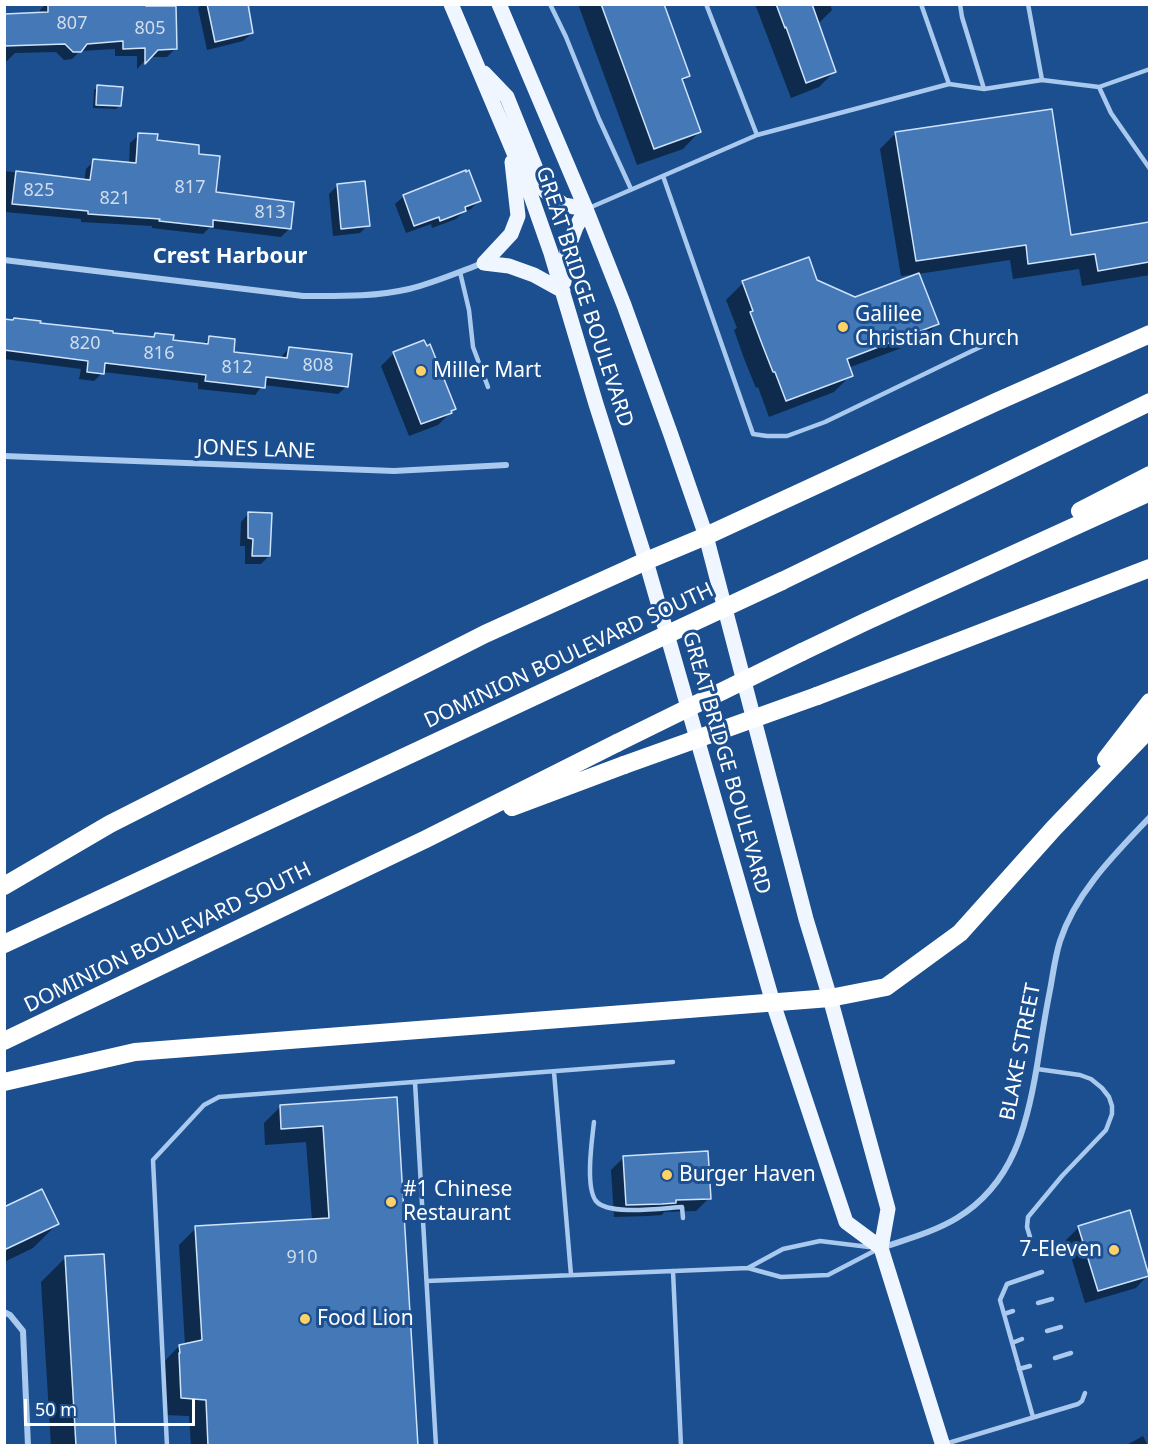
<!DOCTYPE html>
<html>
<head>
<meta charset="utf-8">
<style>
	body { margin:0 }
	#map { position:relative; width:1154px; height:1450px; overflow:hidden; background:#1b4f8f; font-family:"Noto Sans",sans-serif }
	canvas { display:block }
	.frame { position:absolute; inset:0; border:6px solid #fff; pointer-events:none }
	.scale { position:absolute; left:24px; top:1399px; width:171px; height:27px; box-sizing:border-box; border:3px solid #fff; border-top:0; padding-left:8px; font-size:18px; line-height:21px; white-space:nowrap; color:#fff; -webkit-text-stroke:4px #1b4f8f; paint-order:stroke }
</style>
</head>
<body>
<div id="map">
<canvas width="1154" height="1450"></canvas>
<div class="frame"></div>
<div class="scale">50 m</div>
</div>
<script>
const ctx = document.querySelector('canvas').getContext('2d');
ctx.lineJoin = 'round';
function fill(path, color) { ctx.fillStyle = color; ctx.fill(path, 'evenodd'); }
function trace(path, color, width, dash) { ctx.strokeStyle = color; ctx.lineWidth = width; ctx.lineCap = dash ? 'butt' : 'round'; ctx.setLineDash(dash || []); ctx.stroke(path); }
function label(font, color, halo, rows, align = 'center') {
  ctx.font = font + ' "Noto Sans",sans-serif'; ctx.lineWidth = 6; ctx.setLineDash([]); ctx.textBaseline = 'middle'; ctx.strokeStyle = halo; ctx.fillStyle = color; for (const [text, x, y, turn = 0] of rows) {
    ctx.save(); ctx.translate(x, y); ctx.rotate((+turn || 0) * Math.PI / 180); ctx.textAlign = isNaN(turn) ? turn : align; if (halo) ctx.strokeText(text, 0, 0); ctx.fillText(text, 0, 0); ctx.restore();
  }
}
fill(new Path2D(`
	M46,4h25l104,45 -8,8h-19l-11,12v-13h-22v-7l-35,2 -8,8 -8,1 -8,-8 -41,1 -8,8h-3v-46l36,-1v-4z
	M202,4h44l6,29 -9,8 -36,9 -9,-42z
	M578,4h85l26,72 -8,7 18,49 -16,17 -46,16z
	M755,4h75l2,6 -14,14 17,47 -16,16 -28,11z
	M98,87l22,18 -4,4 -23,-1 1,-18z
	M896,133l173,104 81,-14v52l-68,11 -3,-17 -66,10 -3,-19 -92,14 19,50 -17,17 -72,27 3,7 -17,17 -65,25 -11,-30 -2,1 -11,-27 -11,-31 3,-2 -11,-28 17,-17 73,-2 39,18 62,-25 -16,2 -21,-127z
	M139,135l58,20 18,39 74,35 -8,8 -72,-9 -6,6 -51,-6v-2l-71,-4v-3l-76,-7 -1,-41 80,10 2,-12 8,-8 35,3 1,-21z
	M337,186l31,39 -8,8 -27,3 -4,-42z
	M404,196l75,4 -8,9 -6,2 -9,8 -24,9 -1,-4 -25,9 -11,-29z
	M4,321l148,17 4,-4 15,7 32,4 7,-8 22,16 49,6v-2l8,-9 58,38 -9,8 -75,-9 -8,10 -57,-6v-6l-95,-11 -9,9 -15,-2 2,-10 -77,-10z
	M394,353l60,56 -16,16 -29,11 -28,-70z
	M249,513l20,43 -8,8h-16v-18h-5l1,-24z
	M395,1099l22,347h-226l-2,-30 -24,-1 -2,-52 16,-17 6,-1 -6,-100 17,-17 116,-8 -6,-78 -41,3 -1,-22 17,-17z
	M624,1157l85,41 -13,13 -32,1 -2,3 -14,1 -34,1 -3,-47z
	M4,1208l53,16 -24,24 -29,14z
	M1129,1212l19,63 -12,13 -51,15 -19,-63 12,-12z
	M65,1258l49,188h-63l-10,-164z
	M1143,1436l5,10h-23z`), '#0007');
const building = new Path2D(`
	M48,4h98v2h30l1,43 -19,1 -13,14v-16l-22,1v-8l-36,3 -6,8h-8l-8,-8 -61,2v-32l44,-2z
	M207,4h41l5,29 -38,9z
	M601,4h63l26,72 -8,3 19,53 -47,17z
	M776,4h36l24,68 -30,11 -20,-56 -1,1z
	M97,85l26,2 -2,19 -25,-1z
	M1052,109l19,126 78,-13v40l-51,9 -3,-17 -67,10 -2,-19 -110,16 -21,-129z
	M138,133l20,1 -1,6 42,5v9l21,2 -4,36 78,10 -3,27 -78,-9v7l-54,-6 1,-2 -72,-5v-3l-76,-7 4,-33 74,9 3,-21 43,4z
	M466,170v2l3,-2 12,31 -16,6 1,4 -26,10 -1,-4 -25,9 -11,-31z
	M365,181l5,45 -29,3 -4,-45z
	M809,257l8,23 38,17 64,-24 20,51 -92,35 6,17 -67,25 -11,-29h-2l-11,-28 -12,-32 3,-1 -11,-30z
	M14,318l27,3 -1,2 73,8v2l41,4 1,-4 19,2 -1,5 35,4 1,-8 26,3 -1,13 53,6 2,-11 63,7 -4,33 -82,-10 -1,11 -60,-7 1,-6 -101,-12 -1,11 -17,-2 1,-11 -84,-11v-31l9,1z
	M424,340l3,6 3,-2 26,65 -5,2 1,2 -31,11 -28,-72z
	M248,512l24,1 -2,43h-18l1,-17 -5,-1z
	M397,1097l21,349h-210l-2,-46 -25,-2 -2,-45h1l-1,-8 23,-5 -7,-114 134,-8 -6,-92 -42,3 -1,-24z
	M708,1151l3,48 -35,1v3l-14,1 -36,1 -3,-49z
	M42,1189l17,35 -55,26v-43z
	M1130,1210l19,66 -51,15 -20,-65z
	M104,1254l12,192h-40l-11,-190z`);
fill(building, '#4478b7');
trace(building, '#cfe3fa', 1.5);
trace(new Path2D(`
	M550,4l16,33 33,82 32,70
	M706,4l51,131 192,-51 -28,-80
	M960,4l2,13 22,72 58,-9 -14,-76
	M1042,80l57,7 12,26 39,56
	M949,84l35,5
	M1099,87l51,-18
	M663,176l90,258 14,2h20l38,-14 178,-86
	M589,208l168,-73
	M460,272l9,38 4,37 15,40
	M554,1072l17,203
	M415,1082l21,364
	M594,1122c-2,18 -9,65 2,79 12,15 67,7 86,6l1,11
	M1030,1237l-3,-10 1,-10 34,-41 44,-46 6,-16v-8l-3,-9 -7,-9 -11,-9 -11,-4 -43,-6
	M748,1268l35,-19 37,-8 49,6
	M673,1271l8,175
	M427,1281l321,-13 33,9 47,-2 50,-26
	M1038,1303l14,-4
	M1004,1314l9,-3
	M1047,1331l14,-4
	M1012,1343l10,-4
	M1055,1358l16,-5
	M1019,1369l11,-3
	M1033,1417l-33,-117 7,-16 35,-12
	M945,1444l133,-40 4,-3 3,-8
	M167,1446l-14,-286 51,-55 15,-8 454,-35`), '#a9c9ee', 4.5);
trace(new Path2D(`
	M4,260l299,36c36,0 71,1 106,-7 25,-6 50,-17 74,-26
	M4,456l390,15 112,-6
	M881,1248c26,-9 53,-16 76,-30 56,-34 70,-92 80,-152 4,-25 8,-51 13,-76 3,-16 5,-33 10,-49 16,-49 55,-87 90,-124
	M4,1312l6,3 13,16 5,115`), '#a9c9ee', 6);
trace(new Path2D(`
	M451,4l74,175 26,74 45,151 50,157 127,442 73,219 35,26
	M499,4l87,205 38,96 47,130 35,101 100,383 24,79 58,211 -7,39 62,198
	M484,73l23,24 38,94 19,14 22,4
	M484,263l27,-29 7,-18 -6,-54
	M484,263l25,3 25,9 29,16
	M564,282l3,-31 9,-24 10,-18`), '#f0f6ff', 15);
trace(new Path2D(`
	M1080,511l70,-36
	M782,581l368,-179
	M802,652l65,-31 283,-129
	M817,696l333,-128
	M1106,759l44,-57
	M512,807l112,-42
	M4,886l106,-62 375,-190 161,-73 60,-25 290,-134 154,-68
	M4,944l591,-276
	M4,1041l422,-202 191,-96
	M4,1082l131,-30 695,-54 56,-11 74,-54 94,-105 96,-100`), '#fff', 18);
trace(new Path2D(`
	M595,668l187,-87
	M617,743l185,-91
	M624,765l193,-69`), '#fff', 18);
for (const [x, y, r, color] of [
	[843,327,6,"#ffd166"],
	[421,371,6,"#ffd166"],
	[667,1175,6,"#ffd166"],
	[391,1202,6,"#ffd166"],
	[1114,1250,6,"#ffd166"],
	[305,1319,6,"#ffd166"]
]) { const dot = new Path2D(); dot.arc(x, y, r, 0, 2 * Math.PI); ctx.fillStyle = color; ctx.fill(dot); trace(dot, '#1b4f8f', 2); }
label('18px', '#d0dded', null, [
	["807",72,24],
	["805",150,29],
	["817",190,188],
	["825",39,191],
	["821",115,199],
	["813",270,213],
	["820",85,344],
	["816",159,354],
	["808",318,366],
	["812",237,368],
	["910",302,1258]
]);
label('21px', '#fff', '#1b4f8f', [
	["GREAT BRIDGE BOULEVARD",584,297,72],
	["JONES LANE",256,450,2],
	["DOMINION BOULEVARD SOUTH",569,656,-25],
	["GREAT BRIDGE BOULEVARD",726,763,74],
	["DOMINION BOULEVARD SOUTH",168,938,-26],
	["BLAKE STREET",1021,1052,-79]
]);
label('21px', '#fff', '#1b4f8f', [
	["Galilee",855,315],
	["Christian Church",855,339],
	["Miller Mart",433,371],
	["Burger Haven",679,1175],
	["#1 Chinese",403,1190],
	["Restaurant",403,1214],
	["7-Eleven",1102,1250,"right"],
	["Food Lion",317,1319]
], 'left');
label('bold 22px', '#fff', '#1b4f8f', [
	["Crest Harbour",230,257]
]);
</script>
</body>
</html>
